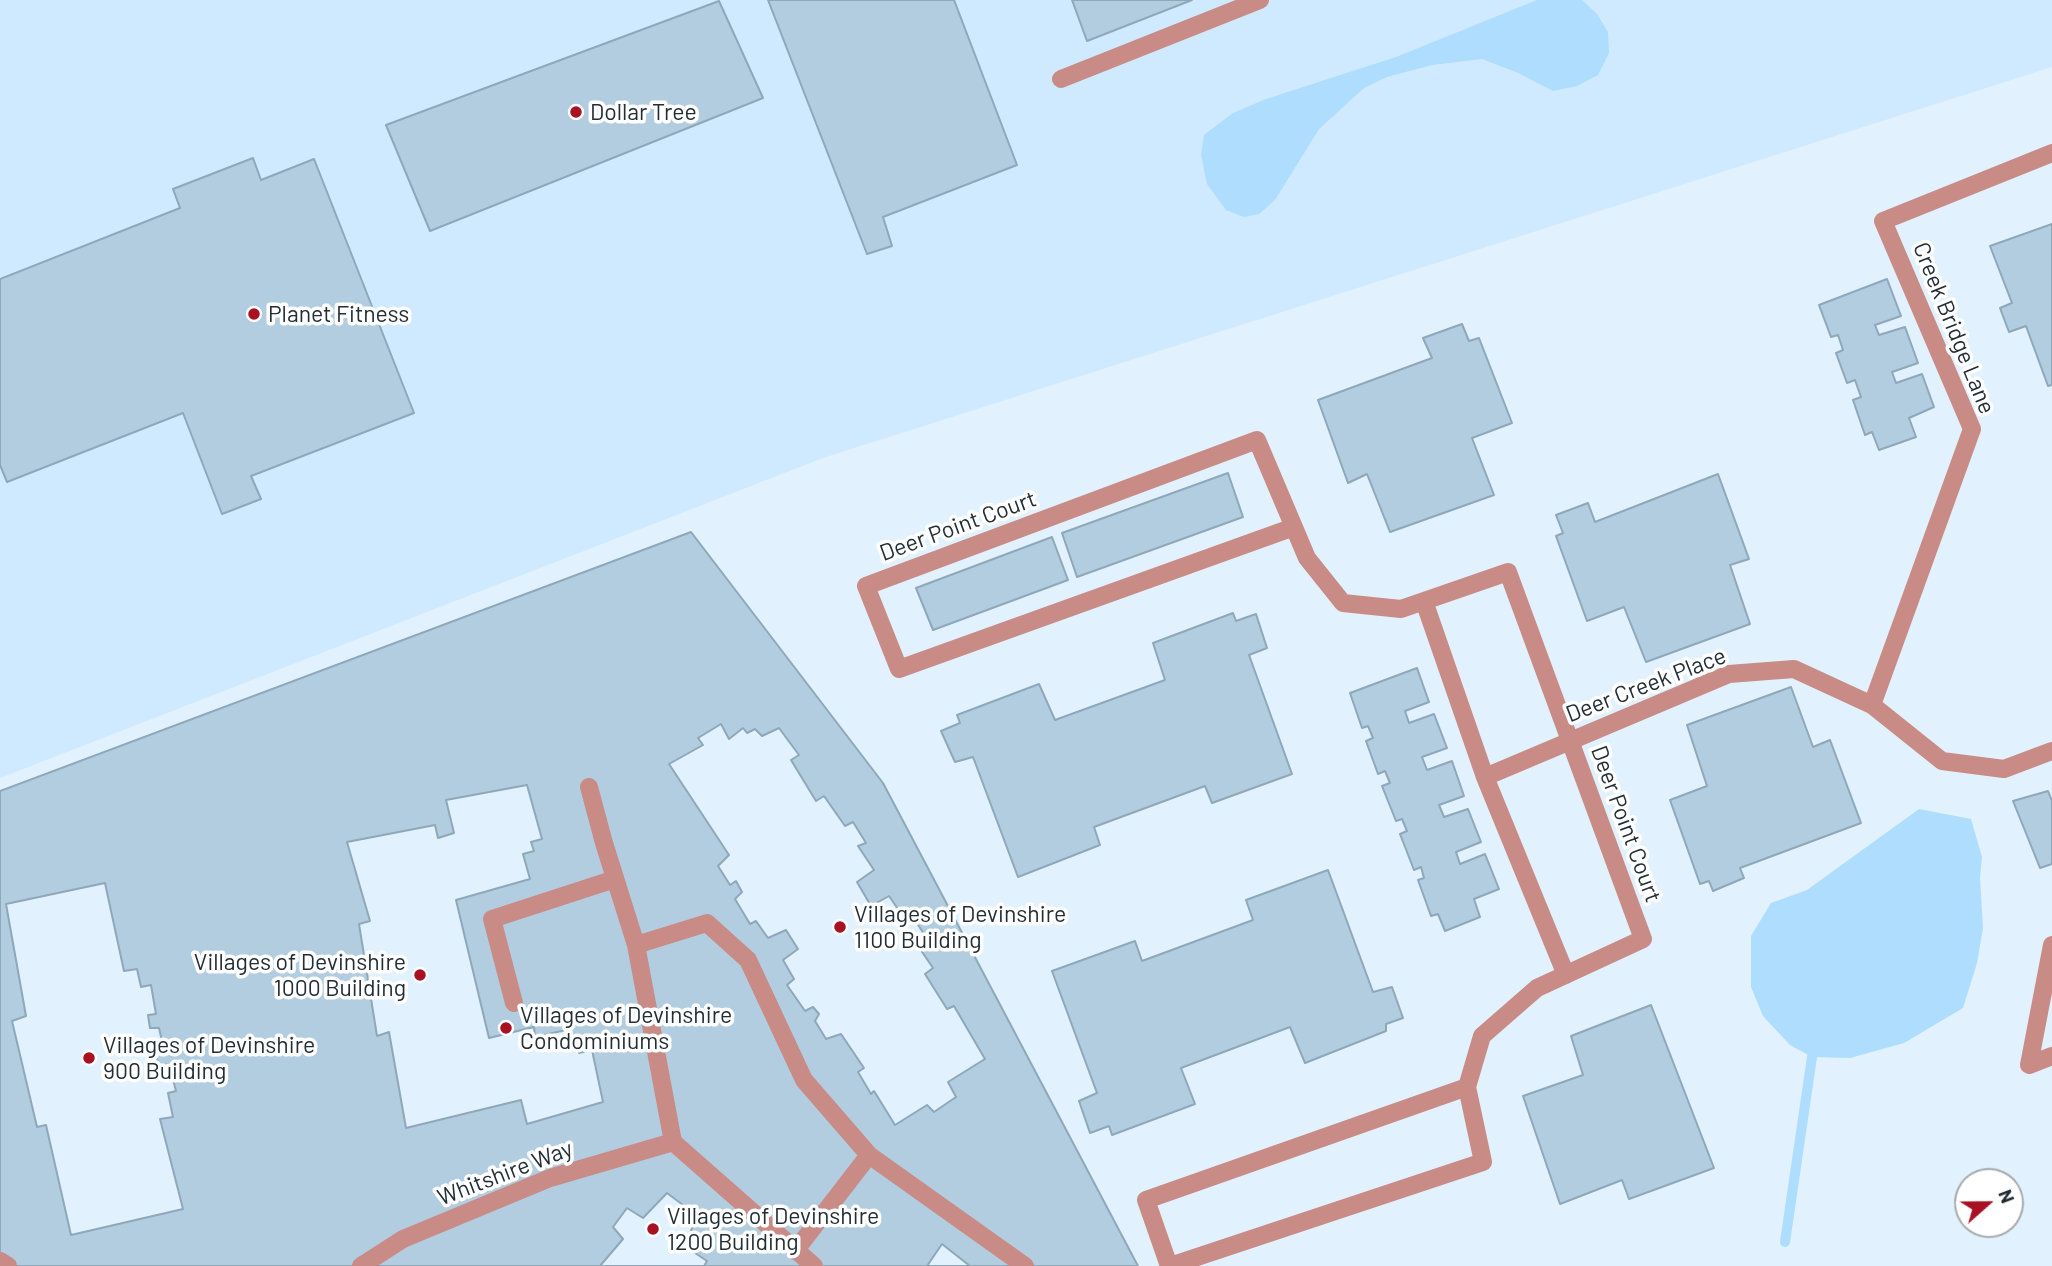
<!DOCTYPE html>
<html>
<head>
<meta charset="utf-8">
<style>
	body { margin:0 }
	#map { position:relative; width:2052px; height:1266px; overflow:hidden; background:#e1f1fd; font-family:Barlow,sans-serif }
	canvas { display:block }
	.north { position:absolute; left:1954px; top:1168px; width:70px; height:70px; box-sizing:border-box; background:#fff; border:2px solid #a7abae; border-radius:50%; rotate:69deg; font-size:19px; font-weight:700; line-height:28px; text-align:center; color:#222d34 }
	.north::after { content:''; display:block; margin:auto; width:24px; height:32px; background:#a81122; clip-path:polygon(50% 0,100% 100%,50% 72%,0 100%) }
</style>
</head>
<body>
<div id="map">
<canvas width="2052" height="1266"></canvas>
<div class="north">N</div>
</div>
<script>
const ctx = document.querySelector('canvas').getContext('2d');
ctx.lineJoin = 'round';
function fill(path, color) { ctx.fillStyle = color; ctx.fill(path, 'evenodd'); }
function trace(path, color, width, dash) { ctx.strokeStyle = color; ctx.lineWidth = width; ctx.lineCap = dash ? 'butt' : 'round'; ctx.setLineDash(dash || []); ctx.stroke(path); }
function label(font, color, halo, rows, align = 'center') {
  ctx.font = font + ' Barlow,sans-serif'; ctx.lineWidth = 7; ctx.setLineDash([]); ctx.textBaseline = 'middle'; ctx.strokeStyle = halo; ctx.fillStyle = color; for (const [text, x, y, turn = 0] of rows) {
    ctx.save(); ctx.translate(x, y); ctx.rotate((+turn || 0) * Math.PI / 180); ctx.textAlign = isNaN(turn) ? turn : align; if (halo) ctx.strokeText(text, 0, 0); ctx.fillText(text, 0, 0); ctx.restore();
  }
}
fill(new Path2D(`
	M0,0h2052v67l-1229,391 -823,320z`), '#cfeafe');
fill(new Path2D(`
	M1537,0h45l15,14 11,18 1,21 -11,22 -21,11 -24,5 -35,-18 -36,-14 -50,6 -45,12 -23,11 -45,41 -44,71 -16,14 -15,3 -18,-7 -19,-26 -6,-29 3,-20 29,-22 33,-14 130,-42z
	M1919,809l52,10 11,38 -2,21 3,50 -6,35 -14,45 -59,35 -54,15 -38,-1 -22,-12 -27,-29 -12,-29v-51l20,-33 36,-13z`), '#aeddfd');
trace(new Path2D(`
	M1785,1242l27,-185`), '#aeddfd', 10);
const building = new Path2D(`
	M768,0h186l63,165 -134,52 9,29 -25,8z
	M1072,0h120l-105,41z
	M719,1l44,97 -333,133 -44,-106z
	M253,158l8,22 53,-21 100,254 -163,63 10,23 -39,15 -39,-101 -176,69 -7,-17v-186l180,-71 -7,-19z
	M2052,224v161l-4,1 -22,-60 -17,6 -9,-24 12,-5 -22,-57z
	M1887,279l14,37 -26,9 4,10 26,-8 13,36 -26,9 4,11 26,-9 12,33 -25,11 7,19 -37,13 -7,-18 -7,3 -12,-35 8,-3 -6,-17 -8,3 -11,-30 7,-3 -5,-15 -7,2 -12,-32z
	M1462,324l7,17 10,-3 33,85 -40,15 22,57 -104,37 -23,-58 -19,9 -30,-83 114,-42 -9,-20z
	M1228,473l15,44 -166,60 -15,-44z
	M1718,474l31,85 -19,6 20,59 -104,38 -22,-55 -37,14 -31,-85 7,-3 -7,-18 32,-12 7,19z
	M691,532l192,251 255,483h-1138v-475z
	M1052,537l16,43 -135,50 -17,-42z
	M1233,613l3,8 20,-7 11,34 -18,7 43,119 -80,29 -7,-17 -111,41 6,18 -82,32 -45,-120 -18,5 -14,-31 19,-8 -3,-8 82,-31 16,36 110,-40 -12,-37z
	M1417,668l12,34 -24,9 4,12 25,-9 13,34 -25,9 5,13 25,-9 12,35 -25,9 5,12 24,-8 13,33 -25,10 4,12 25,-10 14,35 -25,10 6,18 -35,14 -7,-17 -7,2 -13,-36 6,-2 -3,-11 -7,3 -14,-36 7,-3 -5,-12 -6,2 -14,-35 8,-3 -5,-12 -7,3 -12,-33 7,-3 -5,-12 -6,2 -12,-35z
	M1791,687l22,60 17,-7 31,83 -121,45 4,10 -31,13 -4,-10 -9,3 -30,-84 37,-14 -20,-61z
	M721,724l8,15 14,-11 4,5 8,-4 7,7 17,-8 20,27 -8,5 25,41 8,-5 21,30 8,-4 13,21 -8,3 16,24 -17,12 14,24 18,-10 11,16 7,-4 17,26 -10,6 19,28 -8,6 22,35 7,-3 31,53 -37,23 8,15 -22,15 -7,-7 -32,20 -21,-34 -3,3 -13,-22 6,-4 -23,-34 -15,5 -11,-18 4,-7 -6,-7 -8,4 -18,-26 7,-6 -11,-19 15,-11 -12,-19 -18,8 -12,-17 -6,3 -15,-25 7,-7 -6,-11 -6,4 -12,-19 11,-11 -60,-91 34,-19 -5,-7z
	M527,785l15,54 -11,3 3,9 -11,3 7,25 -74,21 33,138 45,-11 1,10 31,-7 2,13 9,-1 2,11 13,-3 11,52 -76,22 -6,-24 -115,28 -17,-96 -12,4 -18,-112 11,-3 -23,-79 88,-17 3,13 16,-5 -8,-33z
	M2048,791l4,10v63l-12,4 -27,-67z
	M1328,870l45,122 19,-5 11,31 -17,6v7l-81,32 -15,-36 -109,41 14,36 -83,31 -3,-9 -19,7 -11,-32 18,-8 -45,-122 83,-30 7,20 111,-41 -7,-20z
	M105,883l19,88 13,-2 4,18 10,-2 5,29 -8,1 2,13h9l5,22 -10,3 6,13 9,-2 7,27 -8,2 5,24 -13,2 23,90 -112,26 -25,-110 -9,2 -25,-106 14,-5 -20,-112z
	M1651,1005l63,163 -85,31 -7,-19 -62,24 -37,-108 60,-21 -12,-39z
	M667,1193l32,24 -8,13 6,6 -11,11 21,14 -3,5h-104l23,-27 -10,-12 14,-19 16,10z
	M942,1244l28,22h-43z`);
fill(building, '#b3cde0');
trace(building, '#8ea8ba', 2);
trace(new Path2D(`
	M1061,79l199,-79`), '#c88b86', 18);
trace(new Path2D(`
	M1424,601l61,176 81,198
	M1872,705l100,-276 -89,-208 169,-68
	M1485,777l244,-103 65,-5 78,36 70,56 62,8 48,-18
	M589,787l15,56 32,102 37,197 141,124
	M636,945l71,-22 41,37 56,120 65,75 156,111
	M2052,945l-23,120 23,-9
	M514,1003l-22,-84 123,-40
	M795,1251l74,-96
	M0,1261l8,5
	M361,1266l42,-27 147,-61 123,-36
	M1169,1266l-23,-66 321,-113
	M1170,1266l313,-104 -16,-75 15,-51 55,-48 106,-49 -135,-367 -107,37 -58,-6 -36,-45 -50,-118 -391,146 33,83 395,-142`), '#c88b86', 18);
for (const [x, y, r, color] of [
	[576,112,7,"#a81122"],
	[254,314,7,"#a81122"],
	[840,927,7,"#a81122"],
	[420,975,7,"#a81122"],
	[506,1028,7,"#a81122"],
	[89,1058,7,"#a81122"],
	[653,1229,7,"#a81122"]
]) { const dot = new Path2D(); dot.arc(x, y, r, 0, 2 * Math.PI); ctx.fillStyle = color; ctx.fill(dot); trace(dot, '#fff', 2.5); }
label('23px', '#222d34', '#fff', [
	["Dollar Tree",590,112],
	["Planet Fitness",268,314],
	["Villages of Devinshire",854,914],
	["1100 Building",854,940],
	["Villages of Devinshire",406,962,"right"],
	["1000 Building",406,988,"right"],
	["Villages of Devinshire",520,1015],
	["Condominiums",520,1041],
	["Villages of Devinshire",103,1045],
	["900 Building",103,1071],
	["Villages of Devinshire",667,1216],
	["1200 Building",667,1242]
], 'left');
label('23px', '#222d34', '#fff', [
	["Creek Bridge Lane",1954,328,68],
	["Deer Point Court",958,526,-20],
	["Deer Creek Place",1646,685,-21],
	["Deer Point Court",1626,824,70],
	["Whitshire Way",505,1173,-21]
]);
</script>
</body>
</html>
